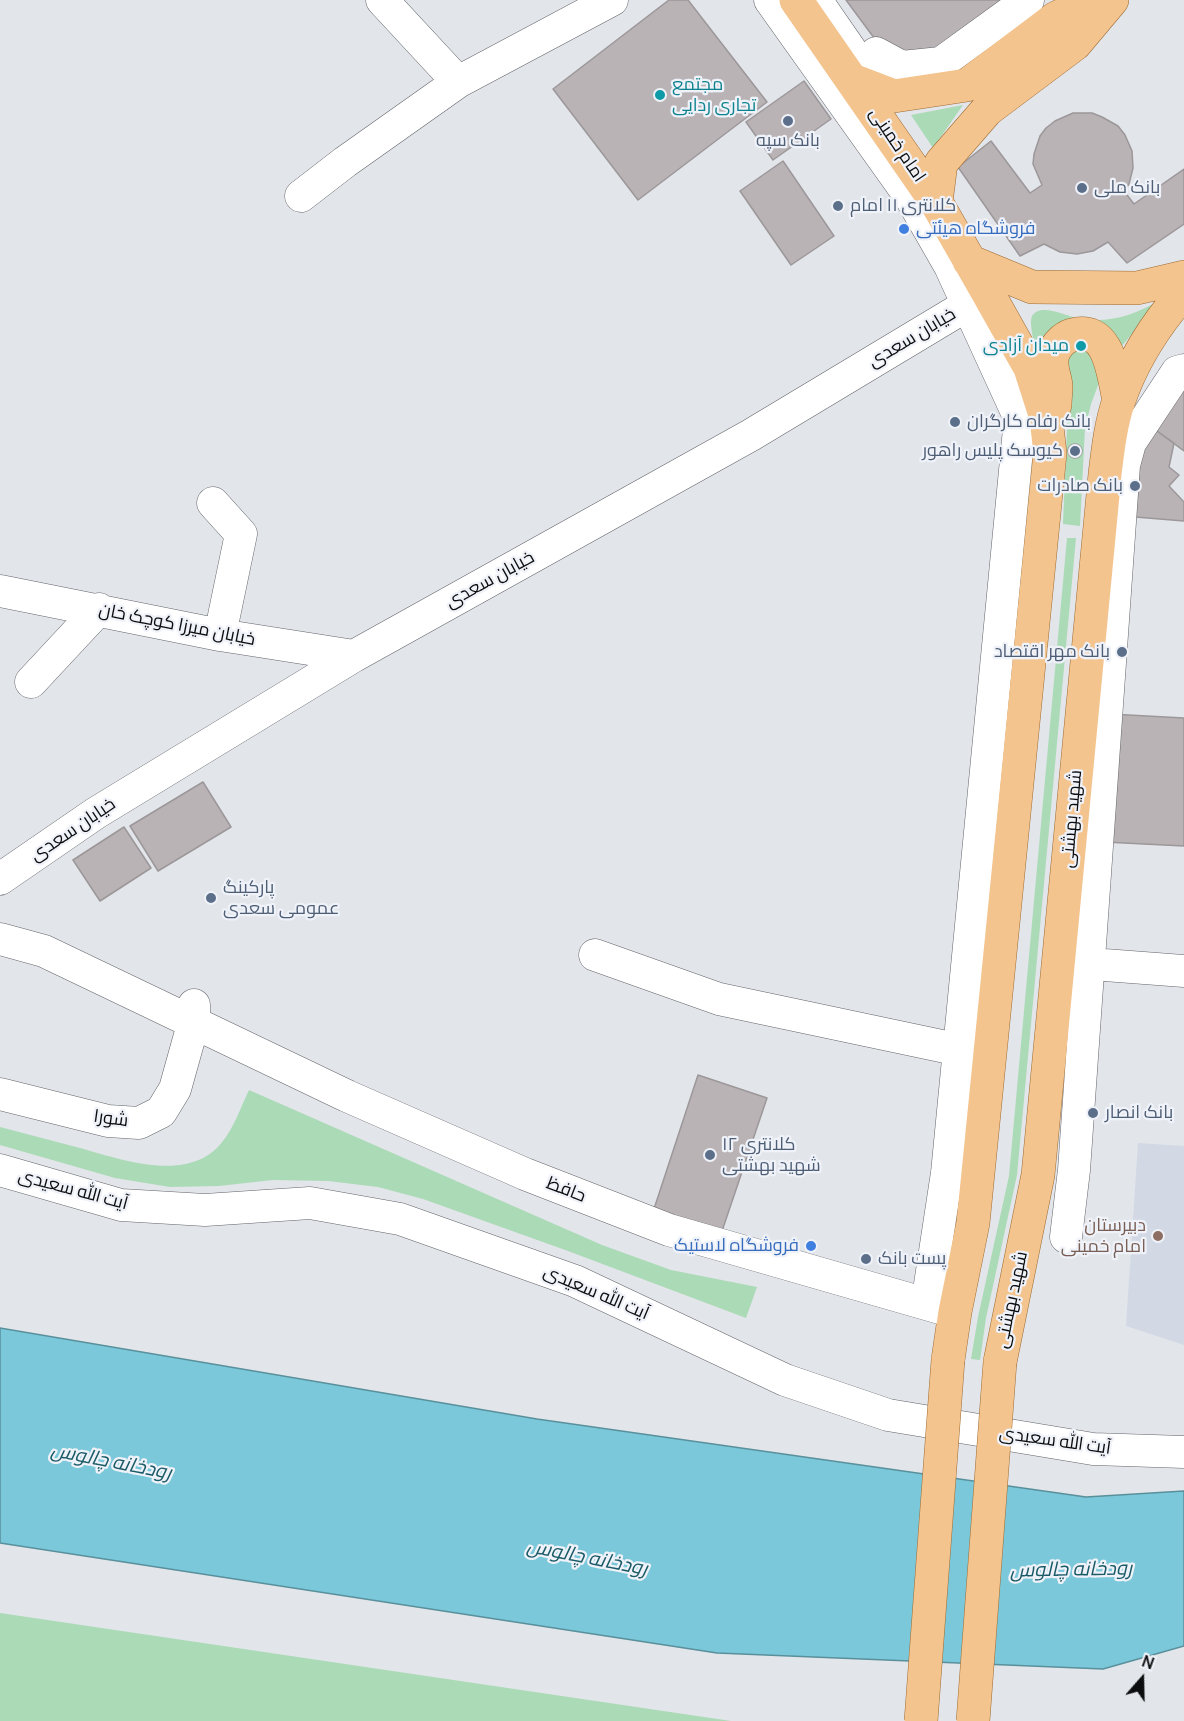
<!DOCTYPE html>
<html>
<head>
<meta charset="utf-8">
<style>
	body { margin:0 }
	#map { position:relative; width:1184px; height:1721px; overflow:hidden; background:#e2e5ea; font-family:Manrope,sans-serif }
	canvas { display:block }
	.north { position:absolute; left:1112px; top:1649px; width:60px; height:60px; -webkit-text-stroke:4px #eff2f8; paint-order:stroke; rotate:20deg; font-size:16px; font-weight:700; line-height:24px; text-align:center; color:#0c0d0f }
	.north::after { content:''; display:block; margin:auto; width:21px; height:27px; background:#0c0d0f; clip-path:polygon(50% 0,100% 100%,50% 72%,0 100%) }
</style>
</head>
<body>
<div id="map">
<canvas width="1184" height="1721"></canvas>
<div class="north">N</div>
</div>
<script>
const ctx = document.querySelector('canvas').getContext('2d');
ctx.lineJoin = 'round';
function fill(path, color) { ctx.fillStyle = color; ctx.fill(path, 'evenodd'); }
function trace(path, color, width, dash) { ctx.strokeStyle = color; ctx.lineWidth = width; ctx.lineCap = dash ? 'butt' : 'round'; ctx.setLineDash(dash || []); ctx.stroke(path); }
function label(font, color, halo, rows, align = 'center') {
  ctx.font = font + ' Manrope,Cairo,sans-serif'; ctx.lineWidth = 4.5; ctx.setLineDash([]); ctx.textBaseline = 'middle'; ctx.strokeStyle = halo; ctx.fillStyle = color; for (const [text, x, y, turn = 0] of rows) {
    ctx.save(); ctx.translate(x, y); ctx.rotate((+turn || 0) * Math.PI / 180); ctx.textAlign = isNaN(turn) ? turn : align; if (halo) ctx.strokeText(text, 0, 0); ctx.fillText(text, 0, 0); ctx.restore();
  }
}
fill(new Path2D(`
	M1138,1143l46,3v199l-58,-19z`), '#d2d9e5');
fill(new Path2D(`
	M963,105l-30,43 -22,-33z
	M1160,300l-39,47 -15,-17 -67,32c-2,-10 -11,-37 -7,-46 8,-13 32,-1 44,2 32,6 57,-2 84,-18z
	M1083,344l20,28 -12,32 -6,24 -5,98 -17,-2 5,-119 -9,-45z
	M1067,538h9l-59,637 -31,143 -6,42 -9,-1 7,-42 31,-141z
	M249,1090l353,155 69,25 86,17 -11,31 -178,-67 -145,-52 -45,-12 -50,-6 -55,-1 -54,6 -49,1 -55,-9 -115,-33v-18c27,7 53,14 80,21 36,10 89,29 125,9 24,-13 33,-44 44,-67z
	M0,1613l731,108h-731z`), '#abdab6');
const water = new Path2D(`
	M0,1328l537,91 549,78 98,-6v155l-81,23 -386,-16 -717,-110z`);
fill(water, '#7ac8d9');
trace(water, '#59909c', 1.5);
const building = new Path2D(`
	M669,0h19l79,102 -129,98 -85,-111z
	M846,0h165l-76,56 -52,-6z
	M804,81l27,38 -58,41 -27,-38z
	M1073,113h19l10,4 16,9 7,9 7,16 1,17 -4,16 -5,7 10,13 50,-35v55l-57,39 -19,-21 -15,9 -16,3 -17,-2 -16,-8 -24,12 -62,-89 33,-26 39,52 12,-8 -9,-21 1,-10 6,-18 6,-8 9,-7z
	M783,161l51,75 -43,29 -51,-74z
	M1184,375v76l-38,-28z
	M1146,423l28,20 -5,24 10,8 -10,11 15,16v19l-61,-5z
	M1068 451a7 7 0 1 1 14 0a7 7 0 1 1-14 0Z
	M1110,714l74,4v128l-80,-4z
	M203,782l28,45 -73,44 -28,-45z
	M124,827l27,41 -51,33 -27,-41z
	M698,1075l69,23 -46,136 -68,-22z`);
fill(building, '#b9b3b6');
trace(building, '#9c9799', 1.5);
const minor = new Path2D(`
	M382,0l76,82
	M770,0l141,198 39,68 70,153 -73,754 -20,131
	M816,0l47,68 33,15 4,-1
	M876,53l26,14 39,-4 87,-63
	M301,196l44,-34 113,-80 154,-82
	M213,503l28,31 -21,101
	M0,591l220,44 134,21
	M31,682l68,-73
	M0,879l96,-66 258,-157 397,-221 218,-131 19,-8
	M0,939l44,12 303,145 178,78 144,56 278,80
	M595,955l124,44 260,55
	M1065,962l119,9
	M0,1094l108,27 31,2 22,-11 14,-23 19,-68v-16
	M0,1170l121,35 84,5 105,-7 90,16 175,62 210,99 103,35 205,34 91,3
	M1066,1237l8,-67 50,-705 6,-22 47,-71 7,-2`);
const major = new Path2D(`
	M796,0l140,202 53,93 41,73 16,50 4,35 -77,770 -18,89 -7,48
	M852,80l42,16 73,-11 89,-67 38,-18
	M936,202l5,-39 46,-53 88,-66 37,-44
	M969,261l63,26 105,1 47,-11
	M1055,405c0,-6 1,-13 1,-19 -1,-11 -7,-20 -3,-32 3,-8 10,-16 19,-19 38,-11 41,40 47,65
	M1000,1362l38,-187 67,-701c3,-25 6,-51 14,-74 14,-41 37,-76 65,-108`);
trace(minor, '#626469', 33);
trace(major, '#9e6b32', 34);
trace(minor, '#fff', 32);
trace(major, '#f4c48f', 33);
const majorBridge = new Path2D(`
	M921,1721l27,-361
	M973,1721l27,-359`);
trace(majorBridge, '#9e6b32', 34, []);
trace(majorBridge, '#f4c48f', 33);
for (const [x, y, r, color] of [
	[660,95,6,"#0f9aa8"],
	[788,121,6,"#5c6f8a"],
	[1082,188,6,"#5c6f8a"],
	[838,206,6,"#5c6f8a"],
	[904,229,6,"#3f7fe0"],
	[1081,346,6,"#0f9aa8"],
	[955,422,6,"#5c6f8a"],
	[1075,451,6,"#5c6f8a"],
	[1135,486,6,"#5c6f8a"],
	[1122,652,6,"#5c6f8a"],
	[211,898,6,"#5c6f8a"],
	[1093,1113,6,"#5c6f8a"],
	[710,1155,6,"#5c6f8a"],
	[1158,1236,6,"#8d6e63"],
	[811,1246,6,"#3f7fe0"],
	[866,1259,6,"#5c6f8a"]
]) { const dot = new Path2D(); dot.arc(x, y, r, 0, 2 * Math.PI); ctx.fillStyle = color; ctx.fill(dot); trace(dot, '#eff2f8', 2); }
label('18px', '#0d838f', '#eff2f8', [
	["مجتمع",672,85],
	["تجاری ردایی",672,106],
	["میدان آزادی",1069,346,"right"]
], 'left');
label('18px', '#4e5e75', '#eff2f8', [
	["بانک سپه",788,141,"center"],
	["بانک ملی",1094,188],
	["کلانتری ۱۱ امام",850,206],
	["بانک رفاه کارگران",967,422],
	["کیوسک پلیس راهور",1063,451,"right"],
	["بانک صادرات",1123,486,"right"],
	["بانک مهر اقتصاد",1110,652,"right"],
	["پارکینگ",223,888],
	["عمومی سعدی",223,909],
	["بانک انصار",1105,1113],
	["کلانتری ۱۲",722,1145],
	["شهید بهشتی",722,1166],
	["پست بانک",878,1259]
], 'left');
label('18px', '#0c0d0f', '#eff2f8', [
	["امام خمینی",897,145,56],
	["خیابان سعدی",912,338,-31],
	["خیابان سعدی",490,580,-29],
	["خیابان میرزا کوچک خان",177,625,11],
	["شهید بهشتی",1072,819,-85],
	["خیابان سعدی",73,830,-34],
	["شورا",111,1119,8],
	["آیت الله سعیدی",73,1190,15],
	["حافظ",566,1190,21],
	["آیت الله سعیدی",596,1293,23],
	["شهید بهشتی",1012,1300,-78],
	["آیت الله سعیدی",1055,1441,8]
]);
label('18px', '#366cbe', '#eff2f8', [
	["فروشگاه هیئتی",916,229],
	["فروشگاه لاستیک",799,1246,"right"]
], 'left');
label('18px', '#785e54', '#eff2f8', [
	["دبیرستان",1146,1226],
	["امام خمینی",1146,1247]
], 'right');
label('italic 20px', '#1a5b67', '#eff2f8', [
	["رودخانه چالوس",111,1462,11],
	["رودخانه چالوس",587,1558,11],
	["رودخانه چالوس",1071,1570,-1]
]);
</script>
</body>
</html>
